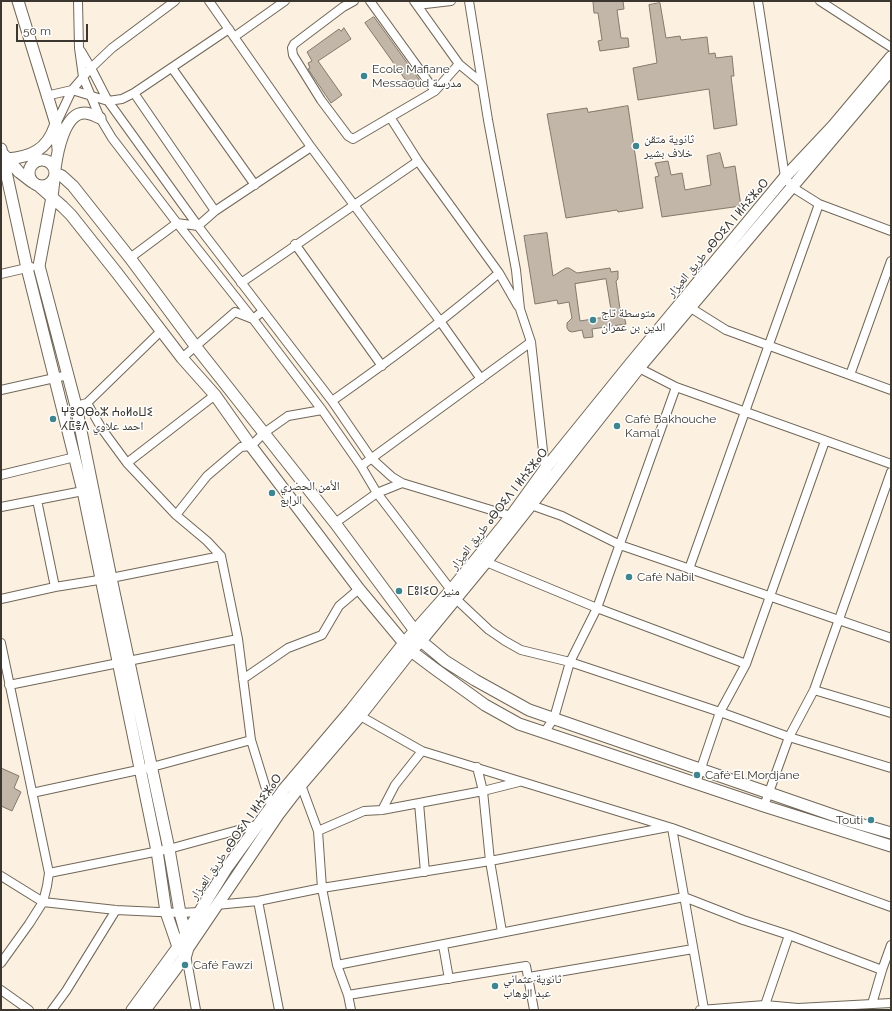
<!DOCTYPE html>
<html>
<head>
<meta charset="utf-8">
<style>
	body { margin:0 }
	#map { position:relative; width:892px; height:1011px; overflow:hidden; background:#fcf1e0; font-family:Raleway,sans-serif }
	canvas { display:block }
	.frame { position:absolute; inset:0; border:2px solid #3b3730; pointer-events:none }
	.scale { position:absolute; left:16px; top:24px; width:72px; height:18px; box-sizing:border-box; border:2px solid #3b3730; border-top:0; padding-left:5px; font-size:12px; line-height:14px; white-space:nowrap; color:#3b3730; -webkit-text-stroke:3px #fff; paint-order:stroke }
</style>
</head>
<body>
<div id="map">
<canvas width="892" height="1011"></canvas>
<div class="frame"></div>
<div class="scale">50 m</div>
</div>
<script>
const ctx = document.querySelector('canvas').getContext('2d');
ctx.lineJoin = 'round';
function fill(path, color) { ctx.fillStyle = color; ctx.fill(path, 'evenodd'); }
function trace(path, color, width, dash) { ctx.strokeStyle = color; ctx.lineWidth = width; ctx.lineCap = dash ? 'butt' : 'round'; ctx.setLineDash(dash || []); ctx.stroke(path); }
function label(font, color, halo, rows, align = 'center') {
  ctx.font = font + ' Raleway,"Noto Naskh Arabic","Noto Sans Tifinagh",sans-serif'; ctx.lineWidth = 3; ctx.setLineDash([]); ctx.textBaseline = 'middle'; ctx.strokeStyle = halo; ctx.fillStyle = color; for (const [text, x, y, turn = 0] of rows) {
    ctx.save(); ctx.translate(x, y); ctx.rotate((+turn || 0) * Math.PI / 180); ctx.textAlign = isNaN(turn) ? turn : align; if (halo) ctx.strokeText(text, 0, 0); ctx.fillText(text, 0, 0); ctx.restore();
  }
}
const building = new Path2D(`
	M600,1h23l1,8 -7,1 4,28h7l1,9 -29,4 -2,-10 4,-1 -4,-27h-4l-1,-11z
	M660,3l6,35 14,-2 1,4 26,-3 2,17 6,-1 1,5 16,-2 2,20h-3l6,49 -23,4 -5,-40 -71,11 -5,-32 24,-5 -8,-58z
	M374,17l47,65 -9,7 -47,-66z
	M344,28l7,11 -33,22 24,34 -11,8 -23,-34 2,-1 -2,-5 4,-2 -5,-9 32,-23 2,2z
	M628,106l15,102 -25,4 -1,-2 -51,8 -19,-104 40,-6 1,4z
	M720,153l4,15 11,-2 6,40 -79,11 -7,-40 4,-1 -4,-13 13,-2 3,14 11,-2 3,17 26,-5 -4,-29z
	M547,233l6,43 13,-8h3l8,5 33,-5 1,4 7,-1v8l-2,2 5,35h3l2,8 -34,5 1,8 -9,1 -2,-8 -10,2 -3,-1 -2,-3v-5l5,-5 -3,-16 -11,2 -1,-4 -22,4 -11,-68zM606,279l6,37 -32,5 -5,-37z
	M1,768l18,8 -5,12 7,4 -9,19 -11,-5z`);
fill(building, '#c1b6a7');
trace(building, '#83796a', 1);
const street = new Path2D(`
	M78,1l1,47 4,29 17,41 12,20 65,85 76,96 69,91 39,56 16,27 74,97 5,9 33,31 16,11 16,9 49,12 150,50 69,25 102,31
	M209,1l102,146 129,174 41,58
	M354,1l-11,6 -49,37 -2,4 1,7 28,45 27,36 5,3 82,-48 -65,-90
	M414,1l45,63 23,19
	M469,1l19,119 28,150 4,39 11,33 14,127 2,2
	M758,1l27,176 7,10 27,17 72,27
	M820,1l71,46
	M417,5l34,-4
	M234,37l51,-36
	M81,51l10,17 17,33 90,125 134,175 39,57 21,19 10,6 109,33
	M172,68l83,117
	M435,91l24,-27
	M134,93l81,118
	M46,96l26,-6 36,11 14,-2 12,-6 95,-64
	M390,117l28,44 81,112 19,33
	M56,124l16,-34 19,-22 21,-20 63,-47
	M295,244l87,122
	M130,258l47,-35 21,3 17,-15 96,-64
	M1,274l30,-7
	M241,283l177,-122
	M686,305l40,25 165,60
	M182,358l53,-46 18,7 10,-8
	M635,366l41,21 215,77
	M850,375l41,-114
	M1,390l67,-15
	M332,401c57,-40 114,-82 167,-128
	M87,403l15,26 25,34 49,52 31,26 14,15 17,83 13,101 20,65 3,3
	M83,404l4,-1 74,-72
	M127,463l88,-68
	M361,466l170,-124
	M1,475l74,-18
	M37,500l18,87
	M531,505l31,11 58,29 271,93
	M1,507l82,-16
	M176,515l31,-39 34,-29 10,-1 13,-13 24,-17 34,-6
	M335,523l42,-30 25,-10
	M486,562l111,46 149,56
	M689,569l130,-365
	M1,599l54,-12 56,-9 110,-22
	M1,643l48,230 -2,13 -4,16 -14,22 -28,39
	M243,679l45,-31 34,-13 17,-29 20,-17
	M9,685l229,-46
	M814,690l77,23
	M355,713l67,38 250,77 219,79
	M544,733l10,-15 16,-56 27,-54 79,-221
	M477,767l6,24 7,70 12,71
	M696,783l24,-71 26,-48 79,-223
	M301,785l17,46 4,57 15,77 11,30 3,15
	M32,793l120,-26 99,-27
	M419,803l6,69
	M764,806l25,-69 25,-47 77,-218
	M382,810l13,-25 27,-34
	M672,828l32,181
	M318,831l46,-20 18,-1 101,-19 36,-9
	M49,873l120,-24 91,-25
	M1,876l42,26 73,8 64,3 19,-1 4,-1
	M258,901l21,109
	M216,905l42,-4 64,-13 168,-27 178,-34
	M443,945l6,34
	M186,955l10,55
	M337,965l347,-68 59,23 46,15 93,35
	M529,977l164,-28
	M1,990l28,20
	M348,995l178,-29 8,44
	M872,1004l10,-34 9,-25
	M765,1005l24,-70
	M52,1010l14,-19 50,-81
	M700,1010l65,-5 33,3 93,-5`);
const secondary = new Path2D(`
	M18,1l38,123 2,25
	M1,149l26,119 56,223 74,360 9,61 12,35 4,4
	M4,155l15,17 13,10
	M7,159c24,-2 40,-9 48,-33
	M29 173a13 13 0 1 1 26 0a13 13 0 1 1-26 0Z
	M55,169c2,-15 9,-57 30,-56 5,0 10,3 15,5
	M55,173l7,3 11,10 57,72 66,89 139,176 80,108 6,10 24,20 30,19 54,30 324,112 38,11
	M54,180l-2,17 -13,69 37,140 35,172 58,271 11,64 7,25
	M39,186l24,21 8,8 46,58 65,85 33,37 36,51 108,143 45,54 7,8 24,18 50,36 34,19 245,82 127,40
	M132,1010l46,-63 48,-78 58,-80 67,-79 53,-67 47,-53 60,-74 34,-47 85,-105 155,-187 48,-51 58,-69
	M145,1010l41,-55 2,-7 90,-133 23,-30 59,-69 51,-65 10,-10 65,-79 153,-194 252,-298`);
trace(street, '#716759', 10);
trace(secondary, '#716759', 13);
trace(street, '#fff', 8);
trace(secondary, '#fff', 11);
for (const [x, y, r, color] of [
	[364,76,4,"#3e858f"],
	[636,146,4,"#3e858f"],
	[593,320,4,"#3e858f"],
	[53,419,4,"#3e858f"],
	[617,426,4,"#3e858f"],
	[272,493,4,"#3e858f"],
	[629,577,4,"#3e858f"],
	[399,591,4,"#3e858f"],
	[697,775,4,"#3e858f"],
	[871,820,4,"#3e858f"],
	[185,965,4,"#3e858f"],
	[495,986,4,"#3e858f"]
]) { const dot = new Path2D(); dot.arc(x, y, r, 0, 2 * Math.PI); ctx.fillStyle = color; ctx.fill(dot); trace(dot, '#fff', 1.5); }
label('12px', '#3b3730', '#fff', [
	["Ecole Mafiane",372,69],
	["Messaoud مدرسة",372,83],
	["ثانوية متقن",644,139],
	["خلاف بشير",644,153],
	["متوسطة تاج",601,313],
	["الدين بن عمران",601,327],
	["ⵖⴻⵔⴱⴰⵣ ⵄⴰⵍⴰⵡⵉ",61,412],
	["ⵃⵎⴻⴷ احمد علاوي",61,426],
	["Café Bakhouche",625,419],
	["Kamal",625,433],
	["الأمن الحضري",280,486],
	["الرابع",280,500],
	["Café Nabil",637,577],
	["ⵎⵓⵏⵉⵔ منير",407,591],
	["Café El Mordjane",705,775],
	["Touti",863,820,"right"],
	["Café Fawzi",193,965],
	["ثانوية عثماني",503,979],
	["عبد الوهاب",503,993]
], 'left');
label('12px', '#3b3730', '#fff', [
	["طريق العيزار ⴰⴱⵔⵉⴷ ⵏ ⵍⵄⵉⵣⴰⵔ",718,238,-50],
	["طريق العيزار ⴰⴱⵔⵉⴷ ⵏ ⵍⵄⵉⵣⴰⵔ",499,509,-52],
	["طريق العيزار ⴰⴱⵔⵉⴷ ⵏ ⵍⵄⵉⵣⴰⵔ",236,837,-55]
]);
</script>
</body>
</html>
